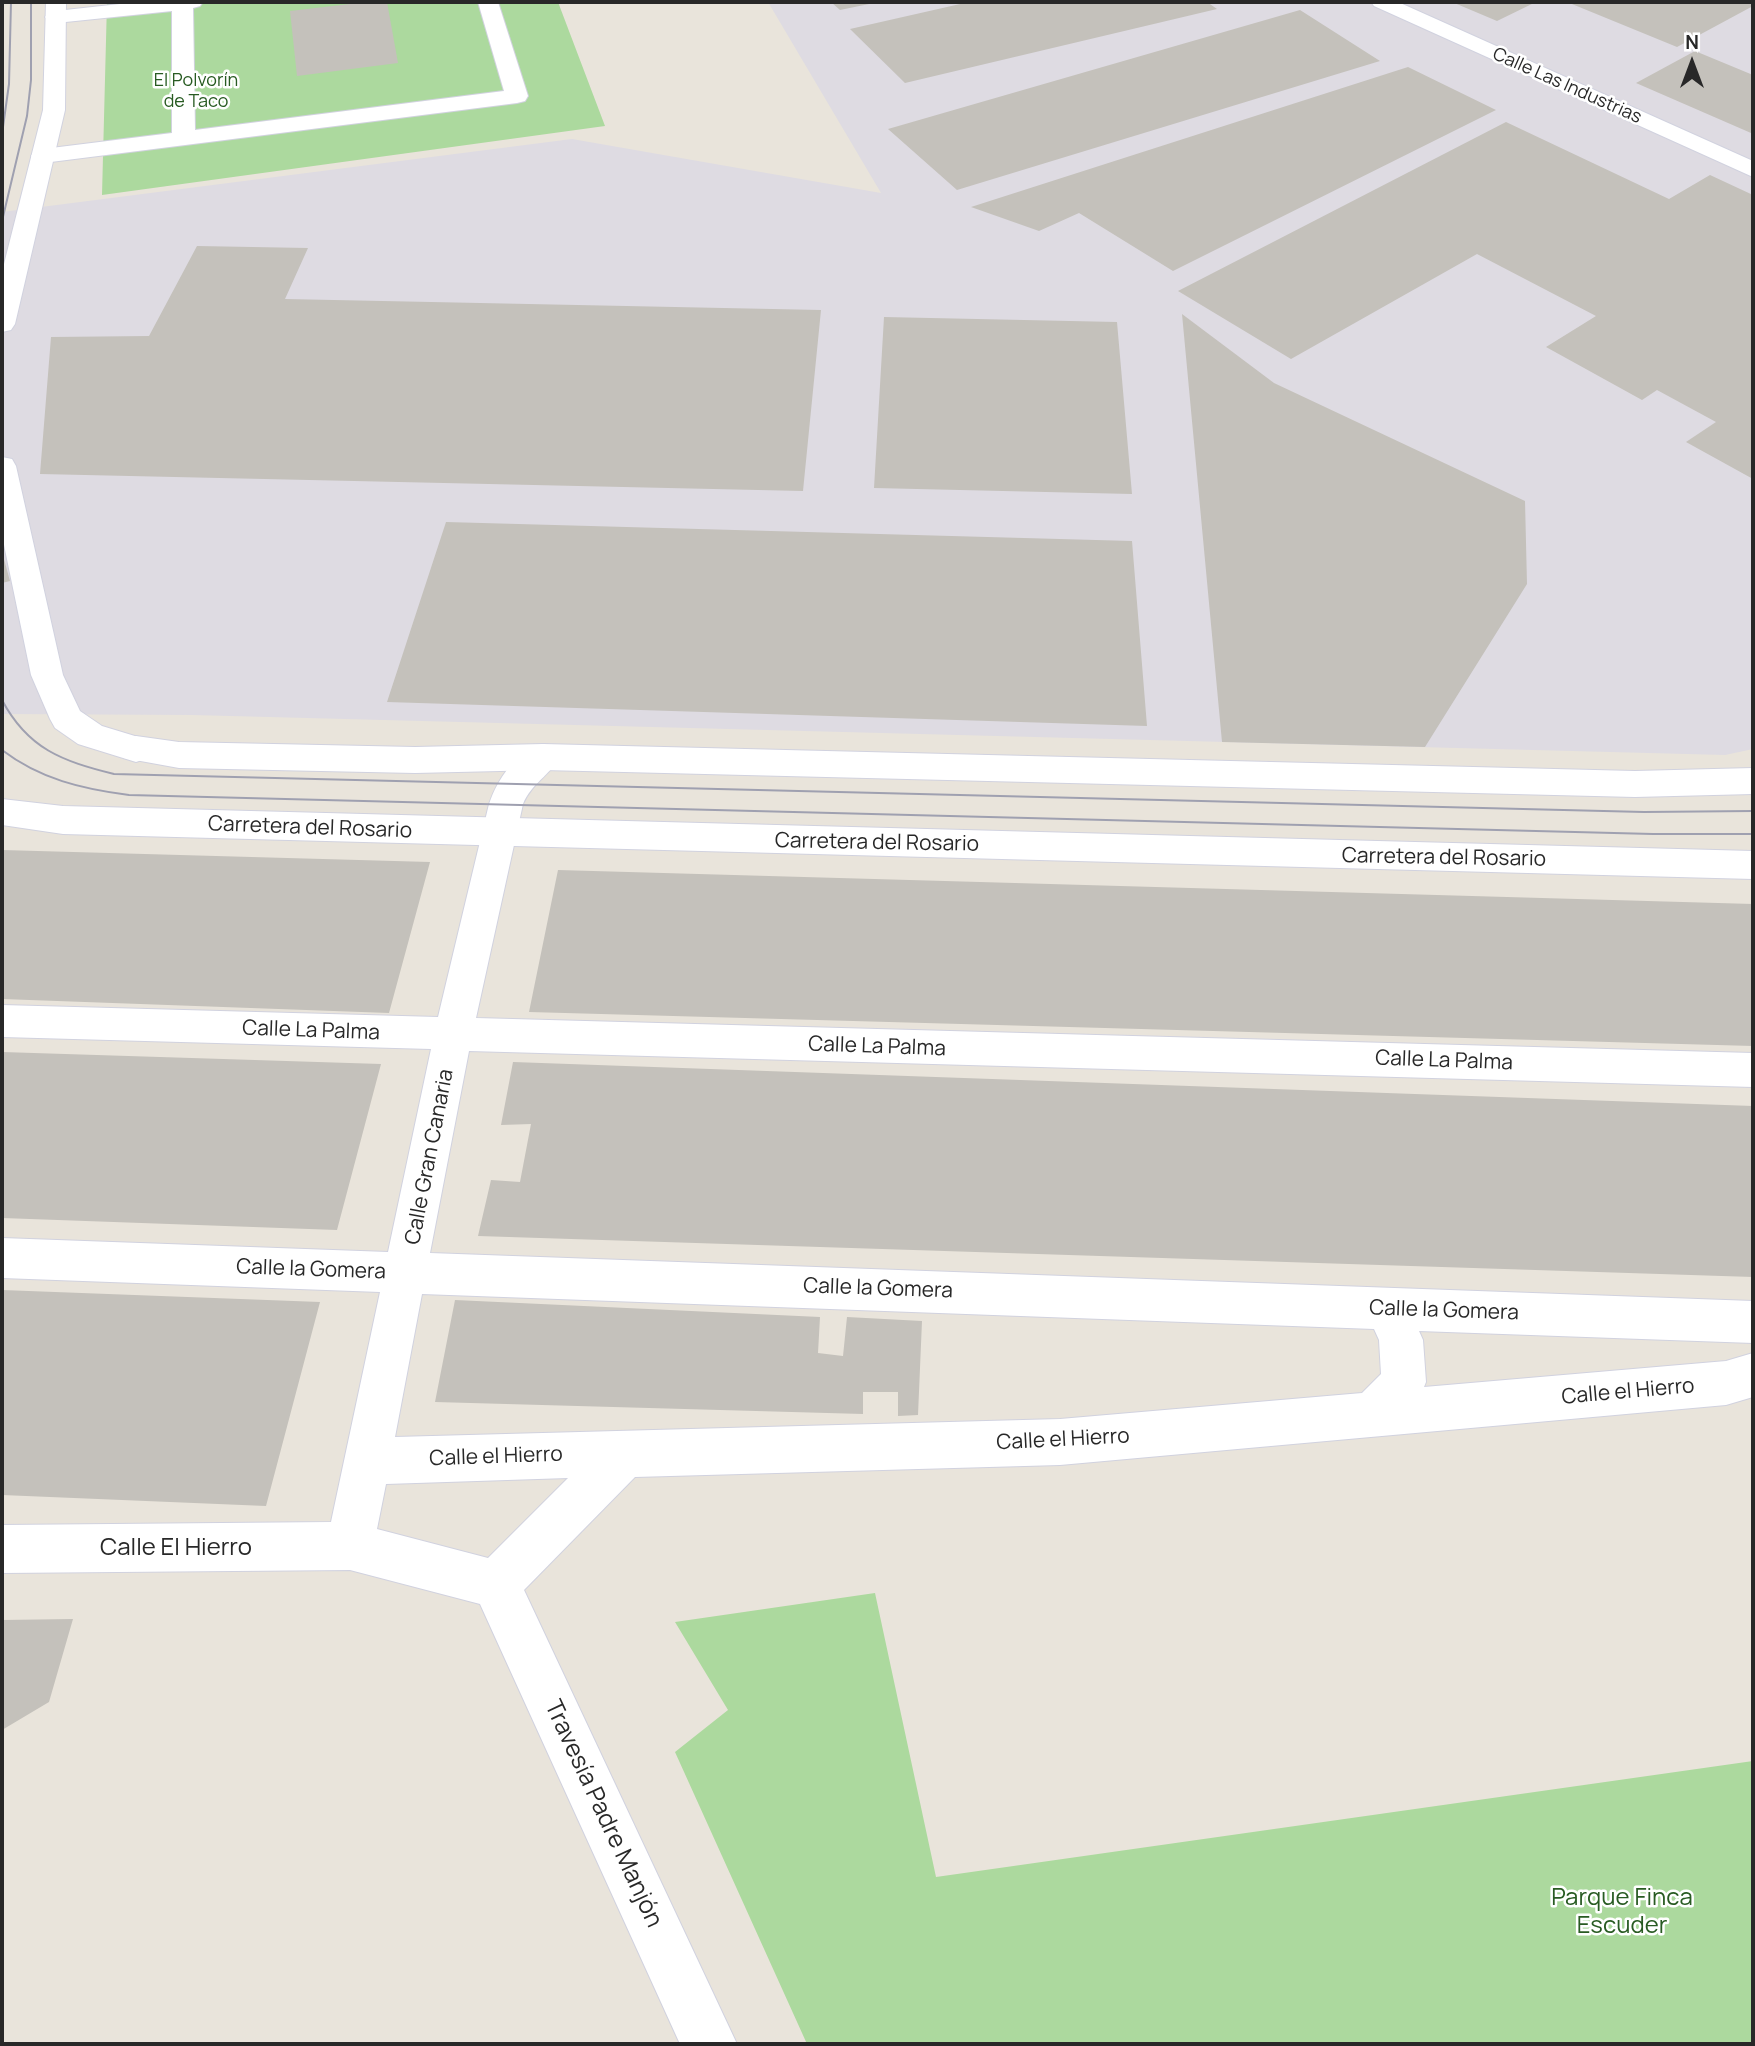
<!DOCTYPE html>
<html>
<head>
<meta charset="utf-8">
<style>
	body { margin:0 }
	#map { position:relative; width:1755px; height:2046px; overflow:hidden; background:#e9e4db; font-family:Manrope,sans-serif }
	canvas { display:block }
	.frame { position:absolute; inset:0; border:4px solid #282828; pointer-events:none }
	.north { position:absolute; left:1657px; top:28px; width:70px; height:70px; -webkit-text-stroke:5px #fff; paint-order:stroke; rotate:0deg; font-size:19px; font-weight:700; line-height:28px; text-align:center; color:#282828 }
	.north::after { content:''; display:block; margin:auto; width:24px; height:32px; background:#282828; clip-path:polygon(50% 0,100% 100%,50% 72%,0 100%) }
</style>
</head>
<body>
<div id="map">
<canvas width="1755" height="2046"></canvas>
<div class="frame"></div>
<div class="north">N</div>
</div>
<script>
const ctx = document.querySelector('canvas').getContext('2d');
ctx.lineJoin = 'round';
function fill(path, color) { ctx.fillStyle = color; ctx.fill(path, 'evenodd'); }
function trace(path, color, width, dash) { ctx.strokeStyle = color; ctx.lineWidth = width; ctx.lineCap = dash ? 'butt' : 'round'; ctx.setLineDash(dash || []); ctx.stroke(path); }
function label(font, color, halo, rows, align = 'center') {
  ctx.font = font + ' Manrope,sans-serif'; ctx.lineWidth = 5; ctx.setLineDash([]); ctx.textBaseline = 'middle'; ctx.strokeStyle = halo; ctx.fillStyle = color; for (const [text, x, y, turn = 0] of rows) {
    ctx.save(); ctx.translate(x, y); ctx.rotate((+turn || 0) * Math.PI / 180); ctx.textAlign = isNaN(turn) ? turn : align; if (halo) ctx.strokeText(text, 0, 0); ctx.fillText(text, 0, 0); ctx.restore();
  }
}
fill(new Path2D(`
	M768,2h985v747l-28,6 -1533,-40 -190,-1v-502l570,-73 309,54z`), '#dedbe2');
fill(new Path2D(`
	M107,2h451l47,124 -503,69z
	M875,1593l61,284 817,-116v283h-946l-132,-292 53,-42 -53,-88z`), '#acd99e');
fill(new Path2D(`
	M367,2h20l11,61 -101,13 -7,-65z
	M831,2h43v1l-34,7z
	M969,2h238l10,7 -312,74 -55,-54z
	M1452,2h84l-39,19z
	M1567,2h186v4l-76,41z
	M1300,10l80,51 -423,129 -69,-61z
	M1695,51l58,24v56l-2,2 -115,-50z
	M1408,67l88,43 -323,161 -94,-58 -40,18 -68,-24z
	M1506,122l163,77 41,-24 43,20v284l-67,-37 30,-20 -59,-32 -15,10 -96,-53 50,-31 -119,-62 -186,105 -113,-68z
	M197,246l111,2 -23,51 536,11 -18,181 -763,-17 11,-137 98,-1z
	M1182,314l92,69 251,118 2,83 -102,163 -203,-5z
	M884,317l233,5 15,172 -258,-6z
	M446,522l686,19 15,185 -760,-24z
	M2,552l8,29 -8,2z
	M2,850l428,12 -41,151 -387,-14z
	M558,870l1195,34v142l-1224,-34z
	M2,1052l379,12 -44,166 -335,-12z
	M513,1062l1240,44v171l-1275,-41 13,-56 29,2 11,-58 -30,1z
	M2,1290l318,12 -54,204 -264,-11z
	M455,1300l365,17 -2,36 25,3 4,-39 75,4 -4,94 -20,1v-24h-35v22l-428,-12z
	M73,1619l-24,83 -47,28v-110z`), '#c4c1bb');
const pedestrian = new Path2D(`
	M138,2h65l-3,4 -7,2 2,122 309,-39 -26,-89h20l30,94 -3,5 -8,2 -474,60 -8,-2 -4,-5 4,-5 8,-2 129,-16v-122l-116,12 -7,-2 -4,-4 4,-4 7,-2z`);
const minor = new Path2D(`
	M46,2h20l-1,108 -50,214 -4,6 -9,2v-60l41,-162z
	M1371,2h27l355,159v16l-379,-171z
	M2,457l10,2 4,7 47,209 17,36 22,15 46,14 5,9 -5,9 -12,4 -58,-18 -23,-16 -5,-9 -19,-44 -29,-140z
	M543,744l12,4 5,9c-10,18 -29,27 -37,47l-47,214 1277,35v34l-1284,-36 -39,202 1323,48v42l-334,-12 4,9 3,42 -2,5 302,-26 27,-8v44l-27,8 -666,60 -425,12 -111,113 213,454h-57l-200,-440 -130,-34 -348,3v-48l329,-3 49,-230 -378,-14v-40l386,14 43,-203 -429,-12v-32l436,12 51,-213c9,-26 26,-51 54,-60zM422,1294l952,35 5,11 2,34 -19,19 -302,26 -665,18zM568,1478l-80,80 -111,-29 9,-45z`);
const secondary = new Path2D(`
	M136,736l43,6 236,5 128,-3 1092,27 118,-3v26l-118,3 -1092,-27 -128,3 -236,-5 -55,-10 -5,-9 5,-9z
	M2,799l61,7 1690,45v28l-1690,-45 -61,-9z`);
trace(pedestrian, '#d1d2df', 2);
trace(minor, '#d1d2df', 2);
trace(secondary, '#d1d2df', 2);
fill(pedestrian, '#fff');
fill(minor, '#fff');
fill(secondary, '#fff');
trace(new Path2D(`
	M2,134l7,-50 2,-82
	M2,221l25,-105 4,-36v-78
	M2,700c26,49 60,61 112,74l1530,38 109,-1
	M2,750c38,29 80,39 127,45l1524,39h100`), '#9fa0b0', 2);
label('18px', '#285b22', '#fff', [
	["El Polvorín",196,81],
	["de Taco",196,102]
]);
label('18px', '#282828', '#fff', [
	["Calle Las Industrias",1567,86,24]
]);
label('21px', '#282828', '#fff', [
	["Carretera del Rosario",310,828,2],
	["Carretera del Rosario",877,843,1],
	["Carretera del Rosario",1444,858,1],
	["Calle La Palma",311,1031,2],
	["Calle La Palma",877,1047,2],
	["Calle La Palma",1444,1061,2],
	["Calle Gran Canaria",430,1157,-79],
	["Calle la Gomera",311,1270,2],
	["Calle la Gomera",878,1289,2],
	["Calle la Gomera",1444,1311,2],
	["Calle el Hierro",1628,1392,-5],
	["Calle el Hierro",1063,1440,-3],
	["Calle el Hierro",496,1457,-2]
]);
label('24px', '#282828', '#fff', [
	["Calle El Hierro",176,1548],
	["Travesía Padre Manjón",603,1814,65]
]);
label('24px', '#285b22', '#fff', [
	["Parque Finca",1622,1898],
	["Escuder",1622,1926]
]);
</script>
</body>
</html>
